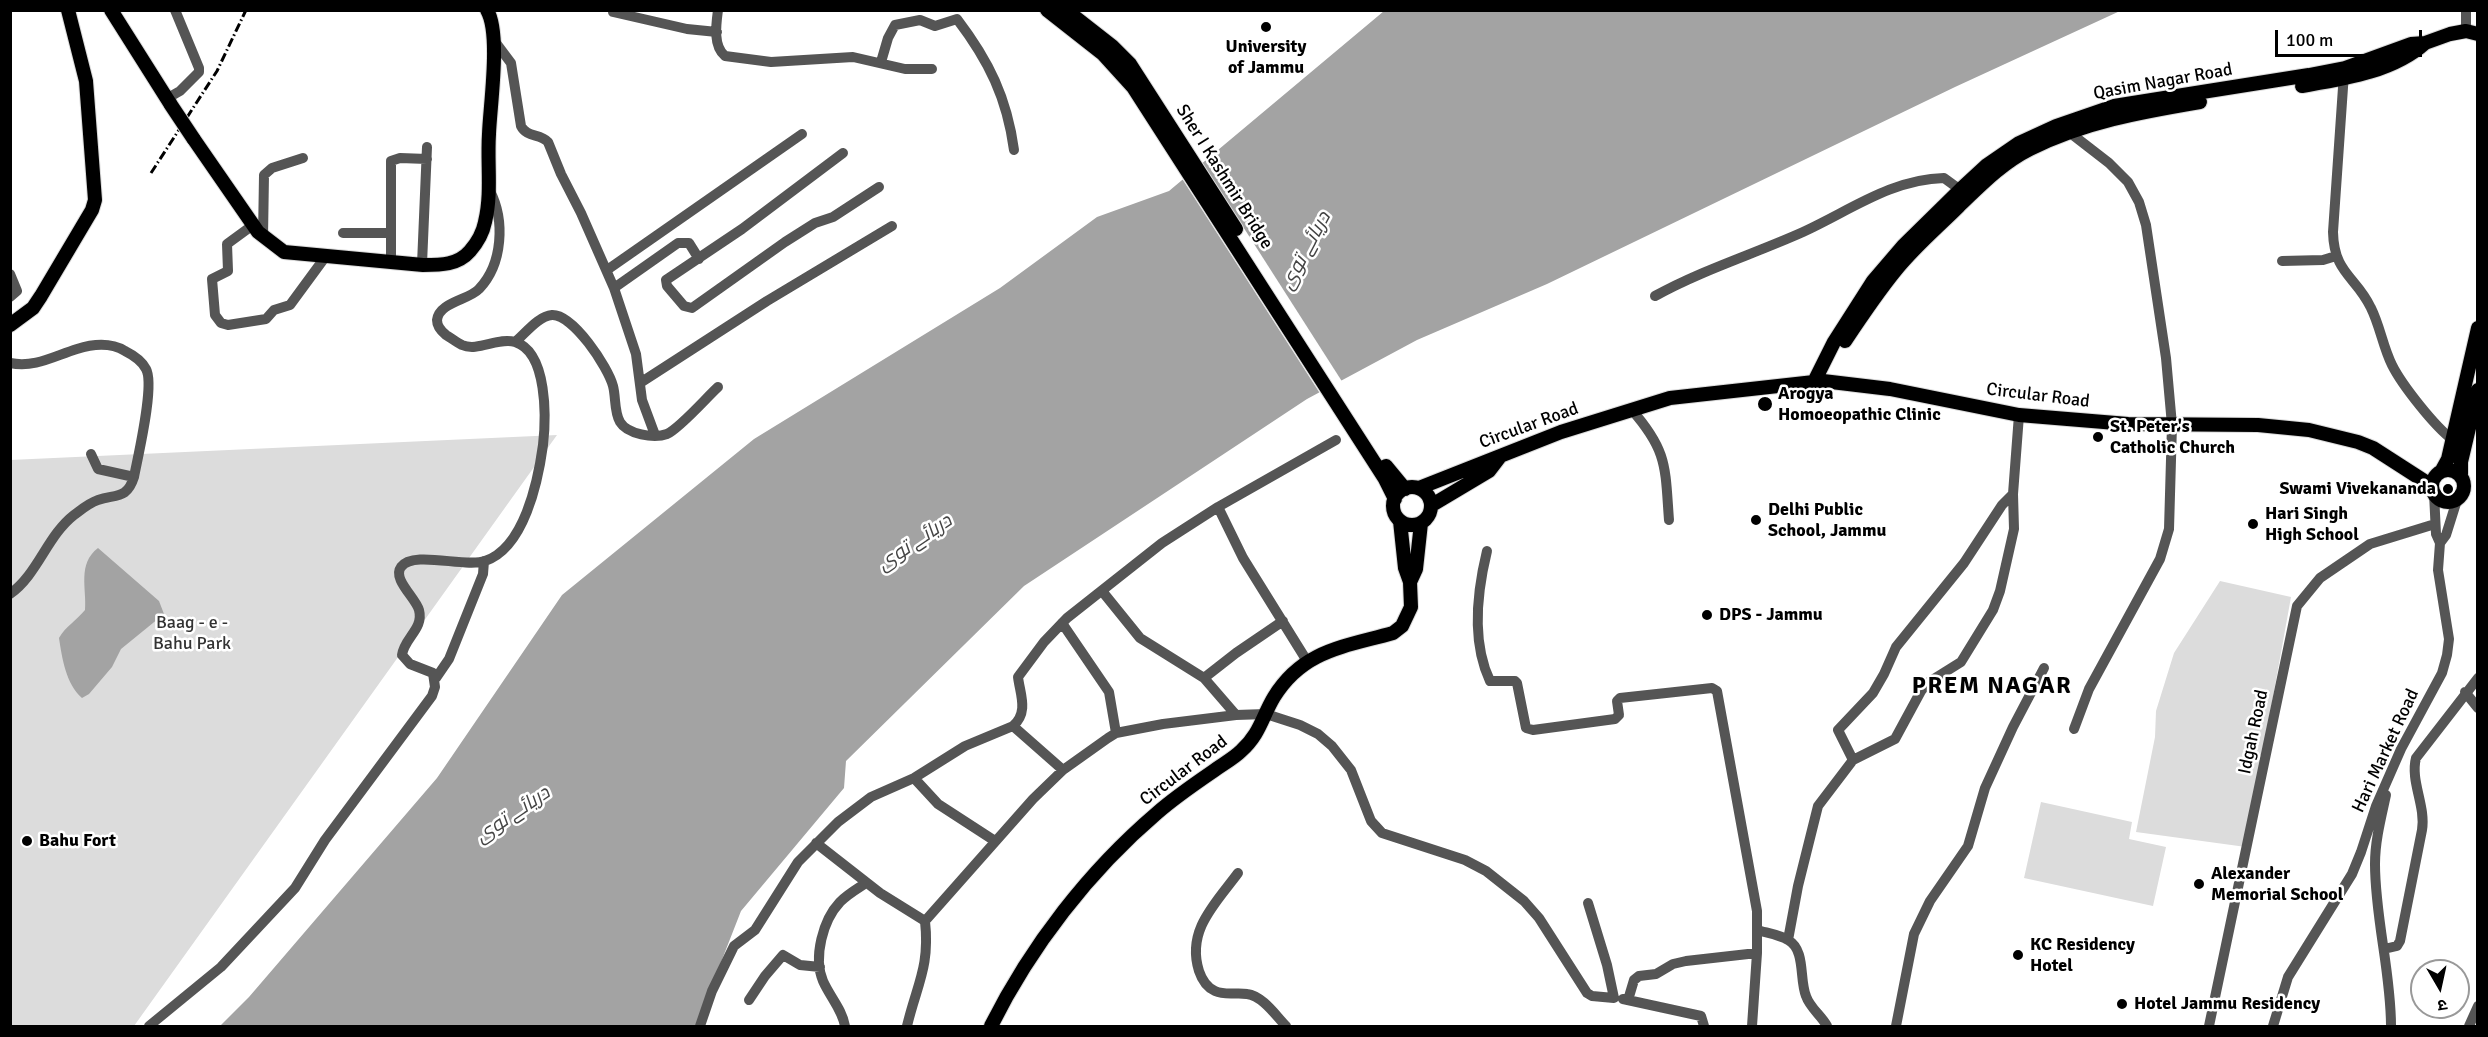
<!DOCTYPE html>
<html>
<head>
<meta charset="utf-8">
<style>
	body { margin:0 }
	#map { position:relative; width:2488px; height:1037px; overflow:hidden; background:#fff; font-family:Signika,"Noto Sans Devanagari",sans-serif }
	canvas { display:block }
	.frame { position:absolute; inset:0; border:12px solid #000; pointer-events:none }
	.north { position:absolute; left:2410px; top:959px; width:60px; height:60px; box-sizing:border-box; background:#fff; border:2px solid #999; border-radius:50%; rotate:171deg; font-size:16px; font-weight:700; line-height:24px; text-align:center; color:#000 }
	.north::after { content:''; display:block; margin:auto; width:21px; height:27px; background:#000; clip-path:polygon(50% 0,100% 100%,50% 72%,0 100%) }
	.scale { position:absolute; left:2275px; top:30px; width:147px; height:27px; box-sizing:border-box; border:3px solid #000; border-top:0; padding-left:8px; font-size:18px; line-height:21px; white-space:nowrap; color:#000; -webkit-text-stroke:4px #fff; paint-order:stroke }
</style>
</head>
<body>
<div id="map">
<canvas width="2488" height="1037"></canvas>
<div class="frame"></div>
<div class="north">उ</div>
<div class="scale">100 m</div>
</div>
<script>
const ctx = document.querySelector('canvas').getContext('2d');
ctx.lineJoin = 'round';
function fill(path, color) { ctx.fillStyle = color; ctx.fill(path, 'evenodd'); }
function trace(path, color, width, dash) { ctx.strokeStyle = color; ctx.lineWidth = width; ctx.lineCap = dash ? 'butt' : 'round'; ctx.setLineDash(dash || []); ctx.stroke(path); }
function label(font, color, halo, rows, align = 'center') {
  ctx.font = font + ' Signika,Cairo,sans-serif'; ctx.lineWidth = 5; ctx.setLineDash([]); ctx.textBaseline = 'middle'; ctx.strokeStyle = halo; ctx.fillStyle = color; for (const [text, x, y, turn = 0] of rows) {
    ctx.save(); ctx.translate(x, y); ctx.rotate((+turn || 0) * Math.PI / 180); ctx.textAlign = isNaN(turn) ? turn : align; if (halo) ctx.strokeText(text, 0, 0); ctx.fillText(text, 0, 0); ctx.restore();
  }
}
fill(new Path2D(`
	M557,435l-423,591h-123l-1,-566z
	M2220,581l71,16 -45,250 -110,-15 19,-95 1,-26 18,-58z
	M2041,802l91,20 -3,17 37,8 -13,59 -129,-28z`), '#dcdcdc');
fill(new Path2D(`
	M1384,11h736l-165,76 -408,197 -130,56 -110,59 -283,187 -178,175 -2,27 -103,123 -45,115h-476l29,-29 188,-219 125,-183 192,-156 246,-151 97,-71 72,-26z
	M98,548l61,53 5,13 -43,35 -9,18 -23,27 -7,4c-16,-14 -20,-40 -23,-60 7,-12 17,-17 26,-28 2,-21 -8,-46 13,-62z`), '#a3a3a3');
fill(new Path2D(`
	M1201,161l142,222 -22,12 -140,-218z`), '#fff');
const major = new Path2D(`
	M111,10l60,95
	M1047,10l56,44 30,33 252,392 10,20
	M1066,10l46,36 18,18 106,165
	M2302,86c41,-7 91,-14 123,-43
	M193,138l65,94 26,20 139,13c18,0 35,0 47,-14 7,-8 13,-19 15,-29 7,-29 2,-58 4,-88 1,-29 12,-100 -2,-124
	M10,325l23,-17 8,-12 51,-86 3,-10 -9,-119 -18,-71
	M1845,341c16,-24 32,-48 50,-70 19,-24 43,-44 64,-65 22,-21 43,-43 71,-57 53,-27 111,-37 170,-47
	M1811,388l23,-46 39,-61 30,-35 58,-57 26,-24 32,-22 37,-17 58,-20 195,-31 36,-7 66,-24 14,-1 25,-9 16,-3 12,3
	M1386,466l19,23
	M2432 486a16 16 0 1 1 32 0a16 16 0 1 1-32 0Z
	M2442,470l6,-11 30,-131
	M2461,474v-12l17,-72
	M1393 506a19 19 0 1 1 38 0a19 19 0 1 1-38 0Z
	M1419,488l142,-56 109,-34 153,-17 67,8 129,26 109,9 130,1 51,5 49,12 15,6 59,38
	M1432,505l57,-34 10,-13
	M1410,582l6,-13 5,-46
	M991,1026c40,-80 98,-155 166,-213 17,-15 36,-28 55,-41 9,-7 21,-13 29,-21 19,-17 21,-34 33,-54 29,-47 70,-50 119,-64l9,-7 9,-19 -1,-25 -5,-14 -5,-47`);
trace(major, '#dbdbdb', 16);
trace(new Path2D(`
	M718,10c-2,15 -5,36 7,46l46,6 82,-5 52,12h27
	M613,12l74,17 30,3
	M2466,31v-21
	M493,39l18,24 10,63c6,12 19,7 27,16l13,32 20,39 33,75 22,66 6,46 13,35
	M881,62l7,-24 7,-13 25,-5 15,6 22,-7c32,42 50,79 57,131
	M2344,73l-11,159c1,42 23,44 38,76 9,18 12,39 21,57 10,20 43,62 61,75
	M166,99l14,-8 19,-19v-4l-24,-58
	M2069,132l40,31 19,19 11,20 7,23 20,133 6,67 -3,104 -9,30 -71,130 -15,40
	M843,153l-101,76 -76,51 1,6 17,20 8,2 93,-66 30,-19 18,-6 46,-30
	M253,225l-26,19 1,27 -16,8 3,36 6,8 7,2 38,-6 8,-9 16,-5 36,-49
	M343,233h48
	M263,237l1,-62 8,-7 31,-10
	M2282,261l41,-1 13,-4
	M391,262v-101l9,-3 27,1
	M422,264l5,-117
	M607,270l195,-136
	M10,274l7,17 -7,6
	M614,288l64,-45h11l10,16
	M1655,296c47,-26 99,-42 148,-64 46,-21 89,-53 141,-54l22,16
	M515,342c10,-8 23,-26 37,-27 21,-1 56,52 61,71 3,11 1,26 7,36 7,12 34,17 47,12 13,-6 39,-36 51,-47
	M10,363c25,5 44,-7 67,-14 16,-5 33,-7 48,2 8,4 17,10 21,18 9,16 -8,87 -12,108 -7,22 -17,17 -36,23 -9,3 -16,9 -24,15 -27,21 -36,59 -64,79
	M640,383l127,-82 125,-75
	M1631,409c37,42 34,58 38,111
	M91,454l7,15 36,8
	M2434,493l2,41 4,9
	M1218,507l25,51 64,103
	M2440,543l6,-8 11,-35
	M1487,551c-10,41 -16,90 3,130h25l2,2 9,45 7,2 82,-11 4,-4 -2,-14 3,-3 92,-10 5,3 40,220v42l-5,73
	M1102,591l38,47 64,40 32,37
	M1062,623l47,69 7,41
	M436,678l13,-19 34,-85 1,-13
	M1204,678l32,-25 47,-32
	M2465,692l13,16
	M1013,726l50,44
	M1853,760l-15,-30 35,-37 11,-19 12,-27 68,-84 38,-58 11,-11
	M914,778l24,26 57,37
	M2386,795c-5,23 -11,46 -11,69 0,54 16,108 16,162
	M816,843l64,50 45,28
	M1238,873c-22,30 -52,57 -39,98 3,9 7,16 16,20 11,5 21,1 32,3 16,2 29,22 39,32
	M1757,930c10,3 23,5 31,10 18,10 11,39 18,56 4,12 15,19 21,30
	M1788,940l10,-54 20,-80 35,-46 42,-21 26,-48 8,-9 32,-20 32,-52 7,-19 14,-62 -1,-35 6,-79
	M2384,949l13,-3 3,-5 22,-111c4,-24 -12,-49 -6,-72l62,-80
	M1623,999l78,17 3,10
	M749,1000l16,-24 18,-21 17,10 20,2
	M1628,1000l6,-20 5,-4 17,-2 17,-10 13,-3 71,-8
	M149,1026l72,-59 74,-79 30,-48 107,-144 3,-9 -2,-14 -23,-9 -8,-9c2,-17 22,-26 17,-45 -3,-12 -27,-31 -18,-43 12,-17 64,1 84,-6 39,-13 53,-79 58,-116 3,-26 5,-93 -28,-103 -17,-5 -37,10 -53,3 -6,-3 -11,-7 -16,-10 -5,-4 -9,-8 -9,-15 2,-18 32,-20 42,-31 24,-25 26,-69 11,-98
	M700,1026l12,-35 22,-45 21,-16 43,-68 40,-40 33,-25 43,-19 51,-32 48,-20c16,-14 7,-32 5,-49l26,-35 23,-24 95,-75 56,-36 118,-67
	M845,1026c-3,-17 -15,-29 -22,-45 -10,-24 0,-61 17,-79 8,-8 17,-13 26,-19
	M907,1026c10,-42 23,-59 18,-105l108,-122 30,-29 45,-32 8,-5 47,-9 73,-9 30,-1 34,11 18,9 14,12 19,24 20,51 11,12 83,27 21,11 38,30 15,17 48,75 5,3 22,2 -7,-33 -19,-62
	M1896,1026l18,-92 16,-33 38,-55 17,-58 28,-61 31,-59
	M2209,1026l88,-420 23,-28 50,-34 65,-20
	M2273,1026l15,-49 64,-103 9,-22 15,-46 25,-57 41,-76 5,-18 2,-16 -11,-69 2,-27
	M2469,1026l9,-20`), '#555', 10);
trace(major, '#000', 14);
trace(new Path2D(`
	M151,173l66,-102 29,-61`), '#000', 3, [9, 3, 1.5, 3]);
const majorBridge = new Path2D(`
	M171,105l22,33`);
trace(majorBridge, '#dbdbdb', 16, []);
trace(majorBridge, '#000', 14);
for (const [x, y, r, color] of [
	[1266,27,6,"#000"],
	[1765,404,8,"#000"],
	[2098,437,6,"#000"],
	[2448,489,6,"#000"],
	[1756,520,6,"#000"],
	[2253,524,6,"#000"],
	[1707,615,6,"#000"],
	[27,841,6,"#000"],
	[2199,884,6,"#000"],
	[2018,955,6,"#000"],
	[2122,1004,6,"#000"]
]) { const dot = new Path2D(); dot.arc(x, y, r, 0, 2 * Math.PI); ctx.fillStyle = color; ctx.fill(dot); trace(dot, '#fff', 2); }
label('bold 18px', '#000', '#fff', [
	["University",1266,47,"center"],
	["of Jammu",1266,68,"center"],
	["Arogya",1778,394],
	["Homoeopathic Clinic",1778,415],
	["St. Peter's",2110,427],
	["Catholic Church",2110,448],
	["Swami Vivekananda",2436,489,"right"],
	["Delhi Public",1768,510],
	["School, Jammu",1768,531],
	["Hari Singh",2265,514],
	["High School",2265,535],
	["DPS - Jammu",1719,615],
	["Bahu Fort",39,841],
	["Alexander",2211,874],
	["Memorial School",2211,895],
	["KC Residency",2030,945],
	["Hotel",2030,966],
	["Hotel Jammu Residency",2134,1004]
], 'left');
label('18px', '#000', '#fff', [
	["Qasim Nagar Road",2163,82,-10],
	["Sher I Kashmir Bridge",1224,177,58],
	["Circular Road",2038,396,7],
	["Circular Road",1529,426,-20],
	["Idgah Road",2254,732,-78],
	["Hari Market Road",2386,751,-65],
	["Circular Road",1184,771,-37]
]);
label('18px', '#333', '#fff', [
	["Baag - e -",192,623],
	["Bahu Park",192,644]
]);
label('italic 20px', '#444', '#fff', [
	["دریائے توی",1306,251,-62],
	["دریائے توی",915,543,-34],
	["دریائے توی",513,815,-34]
]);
ctx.letterSpacing = '1.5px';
label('bold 24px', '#000', '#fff', [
	["PREM NAGAR",1992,687]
]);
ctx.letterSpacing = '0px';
</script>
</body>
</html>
